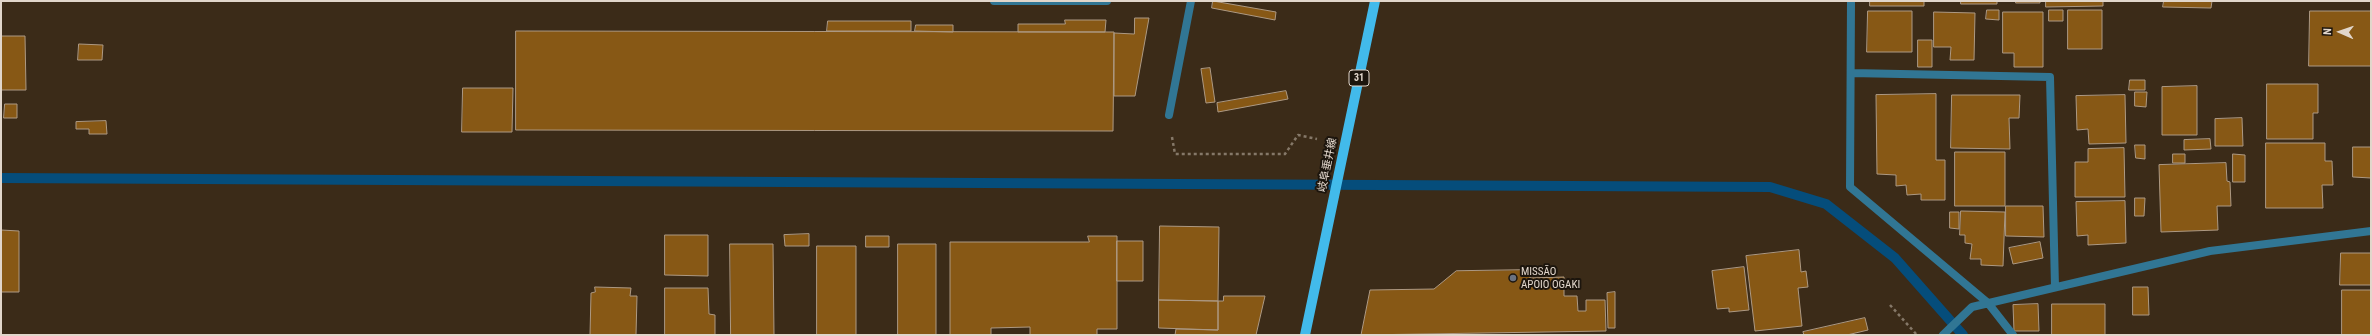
<!DOCTYPE html>
<html>
<head>
<meta charset="utf-8">
<style>
	body { margin:0 }
	#map { position:relative; width:2372px; height:336px; overflow:hidden; background:#3b2b18; font-family:"Roboto Condensed",sans-serif }
	canvas { display:block }
	.frame { position:absolute; inset:0; border:2px solid #e1d6cb; pointer-events:none }
	.north { position:absolute; left:2320px; top:12px; width:40px; height:40px; -webkit-text-stroke:3px #1c150d; paint-order:stroke; rotate:272deg; font-size:11px; font-weight:700; line-height:16px; text-align:center; color:#e1d6cb }
	.north::after { content:''; display:block; margin:auto; width:14px; height:18px; background:#e1d6cb; clip-path:polygon(50% 0,100% 100%,50% 72%,0 100%) }
</style>
</head>
<body>
<div id="map">
<canvas width="2372" height="336"></canvas>
<div class="frame"></div>
<div class="north">N</div>
</div>
<script>
const ctx = document.querySelector('canvas').getContext('2d');
ctx.lineJoin = 'round';
function trace(path, color, width, dash) { ctx.strokeStyle = color; ctx.lineWidth = width; ctx.lineCap = dash ? 'butt' : 'round'; ctx.setLineDash(dash || []); ctx.stroke(path); }
function fill(path, color) { ctx.fillStyle = color; ctx.fill(path, 'evenodd'); }
function label(font, color, halo, rows, align = 'center') {
  ctx.font = font + ' "Roboto Condensed","Noto Sans JP",sans-serif'; ctx.lineWidth = 4; ctx.setLineDash([]); ctx.textBaseline = 'middle'; ctx.strokeStyle = halo; ctx.fillStyle = color; for (const [text, x, y, turn = 0] of rows) {
    ctx.save(); ctx.translate(x, y); ctx.rotate((+turn || 0) * Math.PI / 180); ctx.textAlign = isNaN(turn) ? turn : align; if (halo) ctx.strokeText(text, 0, 0); ctx.fillText(text, 0, 0); ctx.restore();
  }
}
trace(new Path2D(`
	M1,178l1769,9 56,17 69,54 68,77`), '#054d7b', 10);
const building = new Path2D(`
	M1213,1l63,11 -1,8 -63,-12z
	M1870,1h54v5h-54z
	M1961,1h36v3h-36z
	M2016,1h24v2h-24z
	M2046,1h57v5l-57,1z
	M2164,1h48l-1,7 -48,-1z
	M1987,10h12v10l-13,-1z
	M2049,10h14v11h-14z
	M2068,10h34v39h-34z
	M1868,11h44v41h-45z
	M2310,11h61v55h-62z
	M1934,12l41,1 -1,47h-24l1,-13h-17z
	M2003,12h40v55h-29v-14h-11z
	M1135,18h14l-14,78h-21v-63l20,1z
	M1065,20h41l-1,12h-87v-8h47z
	M828,21h83v10h-84z
	M916,25h37v7l-38,-1z
	M516,31l598,1 -1,99 -597,-1z
	M1,36h24l1,54h-25z
	M1918,40h14v27h-14z
	M79,44l24,1 -1,15h-24z
	M1210,68l5,34 -9,1 -5,-34z
	M2130,80h15v10h-16z
	M2267,84h51v29h-5v26h-46z
	M2197,86v49h-35v-48z
	M463,88h50l-1,44h-50z
	M1286,91l2,8 -70,13 -1,-9z
	M2135,92h12l-1,15 -11,-1z
	M1936,94v66h9v40h-24v-6l-14,1 -1,-10 -10,1v-11l-19,-1 -1,-79z
	M1952,95h68l-1,23h-10l1,31 -59,-1z
	M2125,95l1,48 -37,1 -1,-15 -11,1 -1,-34z
	M5,104h12v14h-13z
	M2242,118l1,28h-28v-27z
	M106,121l1,13h-18v-5h-13v-7z
	M2210,139l1,10 -27,1v-10z
	M2266,143h59v18h7l1,24h-11l1,23h-57z
	M2135,145h10v14l-9,-1z
	M2353,147h18v31l-18,-1z
	M2124,148l1,49h-50v-35h13v-13z
	M1955,152h50v54h-50z
	M2173,154h12v9h-12z
	M2233,154l12,1v27h-12z
	M2226,163l1,18 3,1 1,24h-14l1,24 -57,2 -2,-67z
	M2135,198h10l-1,18h-9z
	M2125,201l1,42 -38,2v-10l-11,1 -1,-34z
	M2006,206h37l1,31 -38,-1z
	M1961,211l44,1 -2,54 -22,-1v-6h-11l2,-15 -7,-1v-8h-5z
	M1950,212h9v17l-9,-1z
	M1160,226l59,1 -1,74 -59,-1z
	M1,230l18,1v61h-18z
	M809,234v12h-24l-1,-11z
	M665,235h43v41l-43,-1z
	M866,236h23v11h-23z
	M1088,236h29v93h-20v6h-67v-8l-39,1v7h-41v-93h139z
	M1117,241h26v40h-26z
	M2040,242l3,16 -30,6 -4,-16z
	M730,244h43l1,91h-43z
	M898,244h38v91h-38z
	M817,246h39v89h-39z
	M1799,250l2,22 5,-1 2,16 -10,1 4,38 -47,5 -9,-75z
	M2341,253h30v32h-31z
	M1744,267l5,43 -20,2v-4l-12,1 -5,-38z
	M1530,270v8l34,-1v19h13l1,15h8v-11h19l1,31 -245,4 9,-45 64,-1 22,-18z
	M595,287l36,1 -1,8h7l-1,39h-46l1,-42 4,-1z
	M2133,287h15l1,28h-16z
	M665,288h43l1,26 6,1v20h-50z
	M2342,290h29v45h-29z
	M1615,292v36h-7l-1,-35z
	M1224,296h41l-9,39h-81l1,-6 42,1v-29h5z
	M1159,300l59,1v29l-59,-2z
	M2038,304l1,27h-25l-1,-26z
	M2052,304h53v31h-53z
	M1865,318l3,12 -21,5h-43l-1,-3z`);
fill(building, '#875815');
trace(building, '#ad9983', 1);
trace(new Path2D(`
	M1172,137l3,17h110l13,-19 19,4
	M1890,305l27,30`), '#857868', 2.5, [3, 3]);
trace(new Path2D(`
	M994,1h113
	M1169,115l22,-114`), '#317694', 8);
trace(new Path2D(`
	M1851,1l-1,186 138,116 25,32
	M1851,73l199,4 5,210
	M1943,335l29,-28 238,-56 161,-20`), '#317694', 8);
trace(new Path2D(`
	M1305,335l70,-334`), '#42baeb', 10);
for (const [x, y, r, color] of [
	[1513,278,4,"#6b7280"]
]) { const dot = new Path2D(); dot.arc(x, y, r, 0, 2 * Math.PI); ctx.fillStyle = color; ctx.fill(dot); trace(dot, '#1c150d', 1.5); }
for (const [x, y, w] of [
	[1359,78,20]
]) { const box = new Path2D(); box.roundRect(x - w / 2, y - 8, w, 16, 3); ctx.fillStyle = '#1c150d'; ctx.fill(box); trace(box, '#e1d6cb', 1); }
label('bold 10px', '#e1d6cb', null, [
	["31",1359,78]
]);
label('11px', '#e1d6cb', '#1c150d', [
	["岐阜垂井線",1328,165,-78]
]);
label('11px', '#e1d6cb', '#1c150d', [
	["MISSĀO",1521,272],
	["APOIO OGAKI",1521,285]
], 'left');
</script>
</body>
</html>
